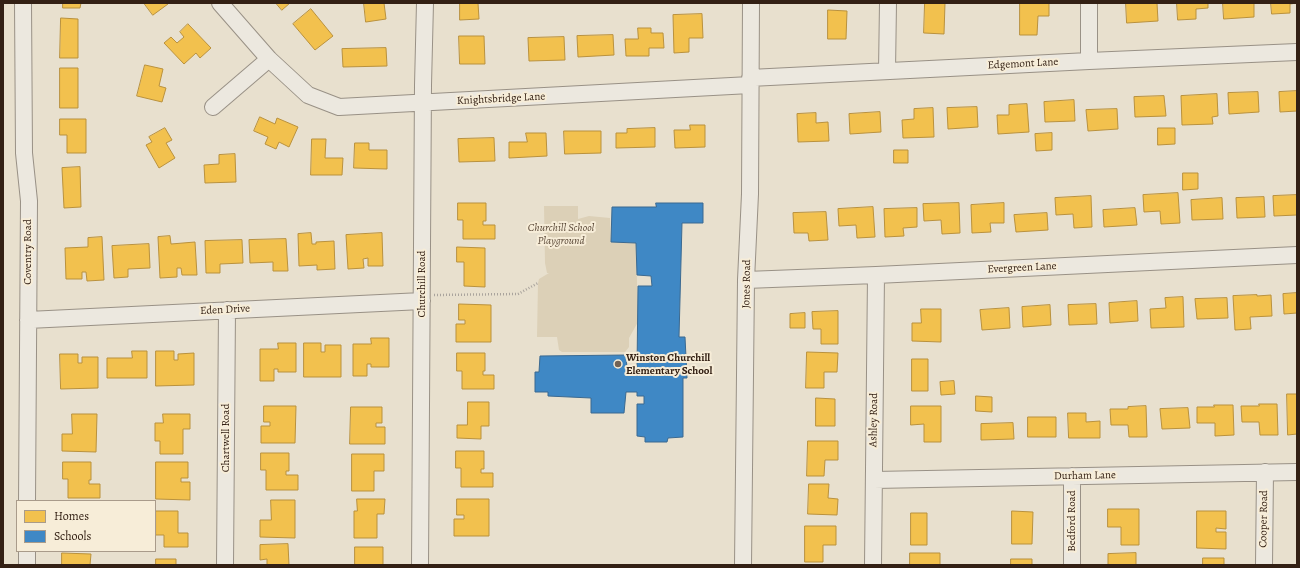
<!DOCTYPE html>
<html>
<head>
<meta charset="utf-8">
<style>
	body { margin:0 }
	#map { position:relative; width:1300px; height:568px; overflow:hidden; background:#e8e0ce; font-family:Alegreya,serif }
	canvas { display:block }
	.frame { position:absolute; inset:0; border:4px solid #332014; pointer-events:none }
	.legend { position:absolute; left:16px; top:500px; width:140px; height:52px; box-sizing:border-box; background:#f7edd8; border:1px solid #a99b8a; margin:0; padding:5px 7px; list-style:none; font-size:12px; color:#332014 }
	.legend li { display:flex; align-items:center; gap:8px; height:20px }
	.legend b { width:20px; border:1px solid #a99b8a }
</style>
</head>
<body>
<div id="map">
<canvas width="1300" height="568"></canvas>
<div class="frame"></div>
<ul class="legend">
<li><b style="height:11px;background:#f2c14e"></b>Homes</li>
<li><b style="height:11px;background:#3f88c5"></b>Schools</li>
</ul>
</div>
<script>
const ctx = document.querySelector('canvas').getContext('2d');
ctx.lineJoin = 'round';
function fill(path, color) { ctx.fillStyle = color; ctx.fill(path, 'evenodd'); }
function trace(path, color, width, dash) { ctx.strokeStyle = color; ctx.lineWidth = width; ctx.lineCap = dash ? 'butt' : 'round'; ctx.setLineDash(dash || []); ctx.stroke(path); }
function label(font, color, halo, rows, align = 'center') {
  ctx.font = font + ' Alegreya,serif'; ctx.lineWidth = 4; ctx.setLineDash([]); ctx.textBaseline = 'middle'; ctx.strokeStyle = halo; ctx.fillStyle = color; for (const [text, x, y, turn = 0] of rows) {
    ctx.save(); ctx.translate(x, y); ctx.rotate((+turn || 0) * Math.PI / 180); ctx.textAlign = isNaN(turn) ? turn : align; if (halo) ctx.strokeText(text, 0, 0); ctx.fillText(text, 0, 0); ctx.restore();
  }
}
fill(new Path2D(`
	M544,206h34v13l11,-3 21,2 1,24 25,1 2,79 -9,16v9l-4,5h-63l-3,-2 -2,-13h-20l1,-54 1,-4 10,-6h-2l-2,-10z`), '#dcd0b7');
const homes = new Path2D(`
	M63,3h18l-1,5h-17z
	M144,3h24v1l-15,11z
	M276,3h14l-8,7z
	M364,3h20l2,16 -20,3z
	M460,3h18l1,16 -19,1z
	M925,3h20l-1,31 -20,-1z
	M1020,3h29v13h-11l-1,19h-17z
	M1126,3h31l1,18 -31,2z
	M1177,3h31v5l-12,1v10l-18,1z
	M1223,3h31v14l-30,2z
	M1271,3h26l-7,1v9l-18,1z
	M311,9l22,27 -18,14 -22,-26z
	M828,10l19,1 -1,28h-18z
	M702,14l1,24h-14v14l-15,1 -1,-38z
	M61,18l17,1v39h-18z
	M188,24l23,24 -11,10 -4,-5 -12,11 -20,-21 7,-6 6,6 7,-6 -4,-5z
	M638,28h13v5h12l1,15h-15v8h-23l-1,-17h13z
	M613,35l1,20 -36,2 -1,-21z
	M459,36h25l1,28h-25z
	M564,37l1,23 -36,1 -1,-23z
	M386,48l1,18 -44,1 -1,-18z
	M145,65l18,4 -4,17 7,2 -4,14 -25,-6z
	M60,68h18v40h-18z
	M1297,91v20l-17,1 -1,-20z
	M1258,92l1,20 -30,2 -1,-21z
	M1217,94l1,22 -6,1 1,7 -31,1 -1,-29z
	M1164,96l2,20 -31,1 -1,-20z
	M1074,100l1,21 -30,1 -1,-20z
	M1027,104l2,28 -31,2 -1,-19h12v-10z
	M977,107l1,20 -30,2 -1,-21z
	M933,108l1,29 -31,1 -1,-18 12,-1v-10z
	M1117,109l1,20 -30,2 -2,-21z
	M880,112l1,20 -31,2 -1,-20z
	M816,113v10l12,-1 1,19 -31,1 -1,-28z
	M260,117l15,7 2,-6 21,9 -9,20 -10,-5 -3,7 -11,-5 3,-7 -14,-6z
	M60,119h26v34h-19v-18h-7z
	M690,125h15v22l-30,1 -1,-18h16z
	M165,128l7,12 -6,3 9,15 -16,10 -13,-23 6,-3 -3,-5z
	M655,128v19l-39,1v-15h11v-4z
	M1158,128h17v16l-17,1z
	M564,131h37v22l-36,1z
	M526,133h20l1,23 -38,2v-16h18z
	M1052,133v17l-16,1 -1,-17z
	M494,138l1,23 -36,1 -1,-23z
	M312,139h14l-1,19h18l-1,17h-31z
	M355,143h14v7h18v19l-33,-1z
	M894,150h14v13h-14z
	M235,154l1,28 -31,1 -1,-18 15,-1v-9z
	M80,167l1,40 -17,1 -2,-40z
	M1183,173h15v16l-15,1z
	M1178,193l2,30 -19,1 -1,-13 -16,1 -1,-17z
	M1297,195v20l-23,1 -1,-20z
	M1091,196l1,31 -18,1 -1,-14 -17,1 -1,-17z
	M1264,197l1,20 -28,1 -1,-20z
	M1222,198l1,21 -31,1 -1,-20z
	M458,203h28v18h-3v4h12v14h-32v-19h-5z
	M959,203l1,30 -18,1 -1,-14 -17,1 -1,-17z
	M1004,203v20h-14l1,9 -19,1 -1,-28z
	M873,207l2,30 -18,1 -1,-13 -17,1 -1,-17z
	M917,208v19l-14,1 1,8 -19,1 -1,-28z
	M1135,208l2,17 -33,2 -1,-17z
	M826,212l2,28 -19,1 -1,-8h-14l-1,-20z
	M1047,213l1,17 -32,2 -2,-17z
	M311,233l1,11h4v-2l18,-1 1,28 -18,1v-5l-18,1 -1,-32z
	M382,233l1,33h-15v-8l-5,1 1,9 -16,1 -2,-34z
	M170,236l1,8 24,-2 2,33h-15l-1,-7h-4v9l-17,1 -2,-41z
	M102,237l2,43 -17,1 -1,-9h-4v7h-16l-1,-31 23,-1v-9z
	M286,239l2,32h-15v-9l-23,1 -1,-23z
	M242,240l1,23 -23,1v9h-14l-1,-32z
	M149,244l1,24 -22,1v8l-14,1 -2,-32z
	M457,247l28,1v39l-21,-1v-24h-7z
	M1297,293v20l-13,1 -1,-20z
	M1257,295v1l14,-1 1,21 -22,1 1,12 -16,1 -2,-34z
	M1183,297l1,30 -33,1 -1,-19 16,-1 -1,-10z
	M1227,298l1,20 -31,1 -2,-20z
	M1137,301l1,20 -28,2 -1,-20z
	M459,304l32,1v37h-35v-18h9v-4h-6z
	M1096,304l1,20 -28,1 -1,-20z
	M1050,305l1,20 -28,2 -1,-20z
	M1009,308l1,20 -28,2 -2,-20z
	M921,309h20v33l-29,-1v-18h9z
	M838,311v33h-17v-15h-8l-1,-17z
	M805,313v15h-15v-14z
	M371,338h18v29h-18v-3h-4v12h-14v-32h18z
	M278,343h18v29h-18v-3h-4v12h-14v-32h18z
	M304,343h17v9h4v-7h16v32h-37z
	M132,351h15v27h-40v-20h25z
	M156,351h18v9h4v-6l16,-1v32l-38,1z
	M807,352l31,1 -1,19h-13v16h-18z
	M457,353h28v18h-2v4h11v14h-32v-18h-5z
	M60,354h18v9h4v-6h16v31l-37,1z
	M912,359h16v32h-16z
	M954,381l1,13 -14,1 -1,-13z
	M1287,394h10v40l-9,1z
	M976,396l16,1v15l-16,-1z
	M816,398l19,1v27h-19z
	M468,402h21v24h-8v13l-24,-1v-13h10z
	M1259,404h18l1,31h-18l-1,-13h-17l-1,-16h18z
	M1214,405h19l1,30 -19,1v-13h-18v-16h17z
	M264,406h32l-1,37h-34v-17h9v-4h-6z
	M911,406h30v36h-17v-18l-13,1z
	M1146,406l1,31h-18l-1,-12h-17l-1,-16h18v-2z
	M351,407h31v16h-6v4h9v17h-35z
	M1188,408l2,20 -28,1 -2,-20z
	M1068,413h18v9l14,-1v17h-31z
	M72,414h25l-1,38 -34,-1v-17h10z
	M163,414h27v15h-7v25h-23v-13h-5v-18h8z
	M1028,417h28v20h-28z
	M1013,423l1,16 -33,1v-16z
	M808,441h30v19h-13l-1,16h-17z
	M456,451h28v18h-3v4h12v14h-32v-19h-5z
	M261,453h28v18h-3v4h12v15h-32v-20h-5z
	M352,454h32v17h-10v20h-22z
	M63,462h28v18h-2v4h11v14h-32v-19h-5z
	M156,462h32v16h-7v4h9v18l-34,-1z
	M809,484h20l-1,14 10,1 -1,16 -29,-1z
	M357,499h28l-1,15h-7v24h-23v-27h3z
	M457,499h32v37h-35v-17h10v-4h-7z
	M271,500h24v38l-35,-1v-17h11z
	M1108,509h31v36h-18v-18h-13z
	M156,511h22v22h10v14h-24v-12h-8z
	M1012,511l21,1 -1,32h-20z
	M1197,511h29v18l-10,-1v4h10v17l-29,-1z
	M911,513h16v32h-16z
	M805,526h31v19h-13v17h-18z
	M288,544l1,21h-22v-6l-7,1v-15z
	M355,547h28v18h-28z
	M62,553l29,1 -1,11h-28z
	M910,553h30v12h-30z
	M1136,553v12h-28v-11z
	M1203,558h21v7h-21z
	M156,559h20v6h-20z
	M1011,559h21v6h-21z`);
fill(homes, '#f2c14e');
trace(homes, '#b9913d', 1);
const schools = new Path2D(`
	M656,203h47v20h-21l-3,114h6l2,41h-4v59l-15,1 -1,4h-22v-5l-8,-1v-32h7v-8h-7v-4h-11l-2,21h-33v-15l-43,-2v-4h-13v-20h4l1,-16 86,-1 1,14h10l1,-83h14l-1,-10 -14,-1 -1,-32 -25,-1 1,-35h44z`);
fill(schools, '#3f88c5');
trace(schools, '#3b6990', 1);
const minor = new Path2D(`
	M23,3l1,150 5,48 -2,300
	M220,3l49,56 39,36 31,12 411,-22
	M1089,61v-58
	M887,71l1,-68
	M750,78l339,-17 208,-9
	M213,107l56,-48
	M746,280l130,-5 421,-20
	M28,320l394,-19
	M874,480l423,-8
	M27,565v-14
	M225,565l2,-255
	M420,565l3,-480 2,-82
	M743,565l3,-285 4,-86 1,-191
	M873,565l3,-290
	M1072,565v-89
	M1264,565l1,-93`);
trace(minor, '#999186', 18);
trace(new Path2D(`
	M434,295l84,-1 20,-11`), '#aaa49d', 2.5, [1, 2]);
trace(minor, '#ece8df', 16);
for (const [x, y, r, color] of [
	[618,364,4,"#726355"]
]) { const dot = new Path2D(); dot.arc(x, y, r, 0, 2 * Math.PI); ctx.fillStyle = color; ctx.fill(dot); trace(dot, '#f7edd8', 1.5); }
label('11px', '#332014', '#f7edd8', [
	["Edgemont Lane",1023,64,-3],
	["Knightsbridge Lane",501,99,-3],
	["Coventry Road",28,252,-90],
	["Evergreen Lane",1022,268,-3],
	["Churchill Road",422,284,-90],
	["Jones Road",747,284,-89],
	["Eden Drive",225,310,-3],
	["Ashley Road",874,420,-89],
	["Chartwell Road",226,438,-90],
	["Durham Lane",1085,476,-1],
	["Cooper Road",1264,519,-89],
	["Bedford Road",1072,521,-90]
]);
label('italic 11px', '#5b4938', '#f7edd8', [
	["Churchill School",561,228],
	["Playground",561,241]
]);
label('bold 11px', '#332014', '#f7edd8', [
	["Winston Churchill",626,358],
	["Elementary School",626,371]
], 'left');
</script>
</body>
</html>
